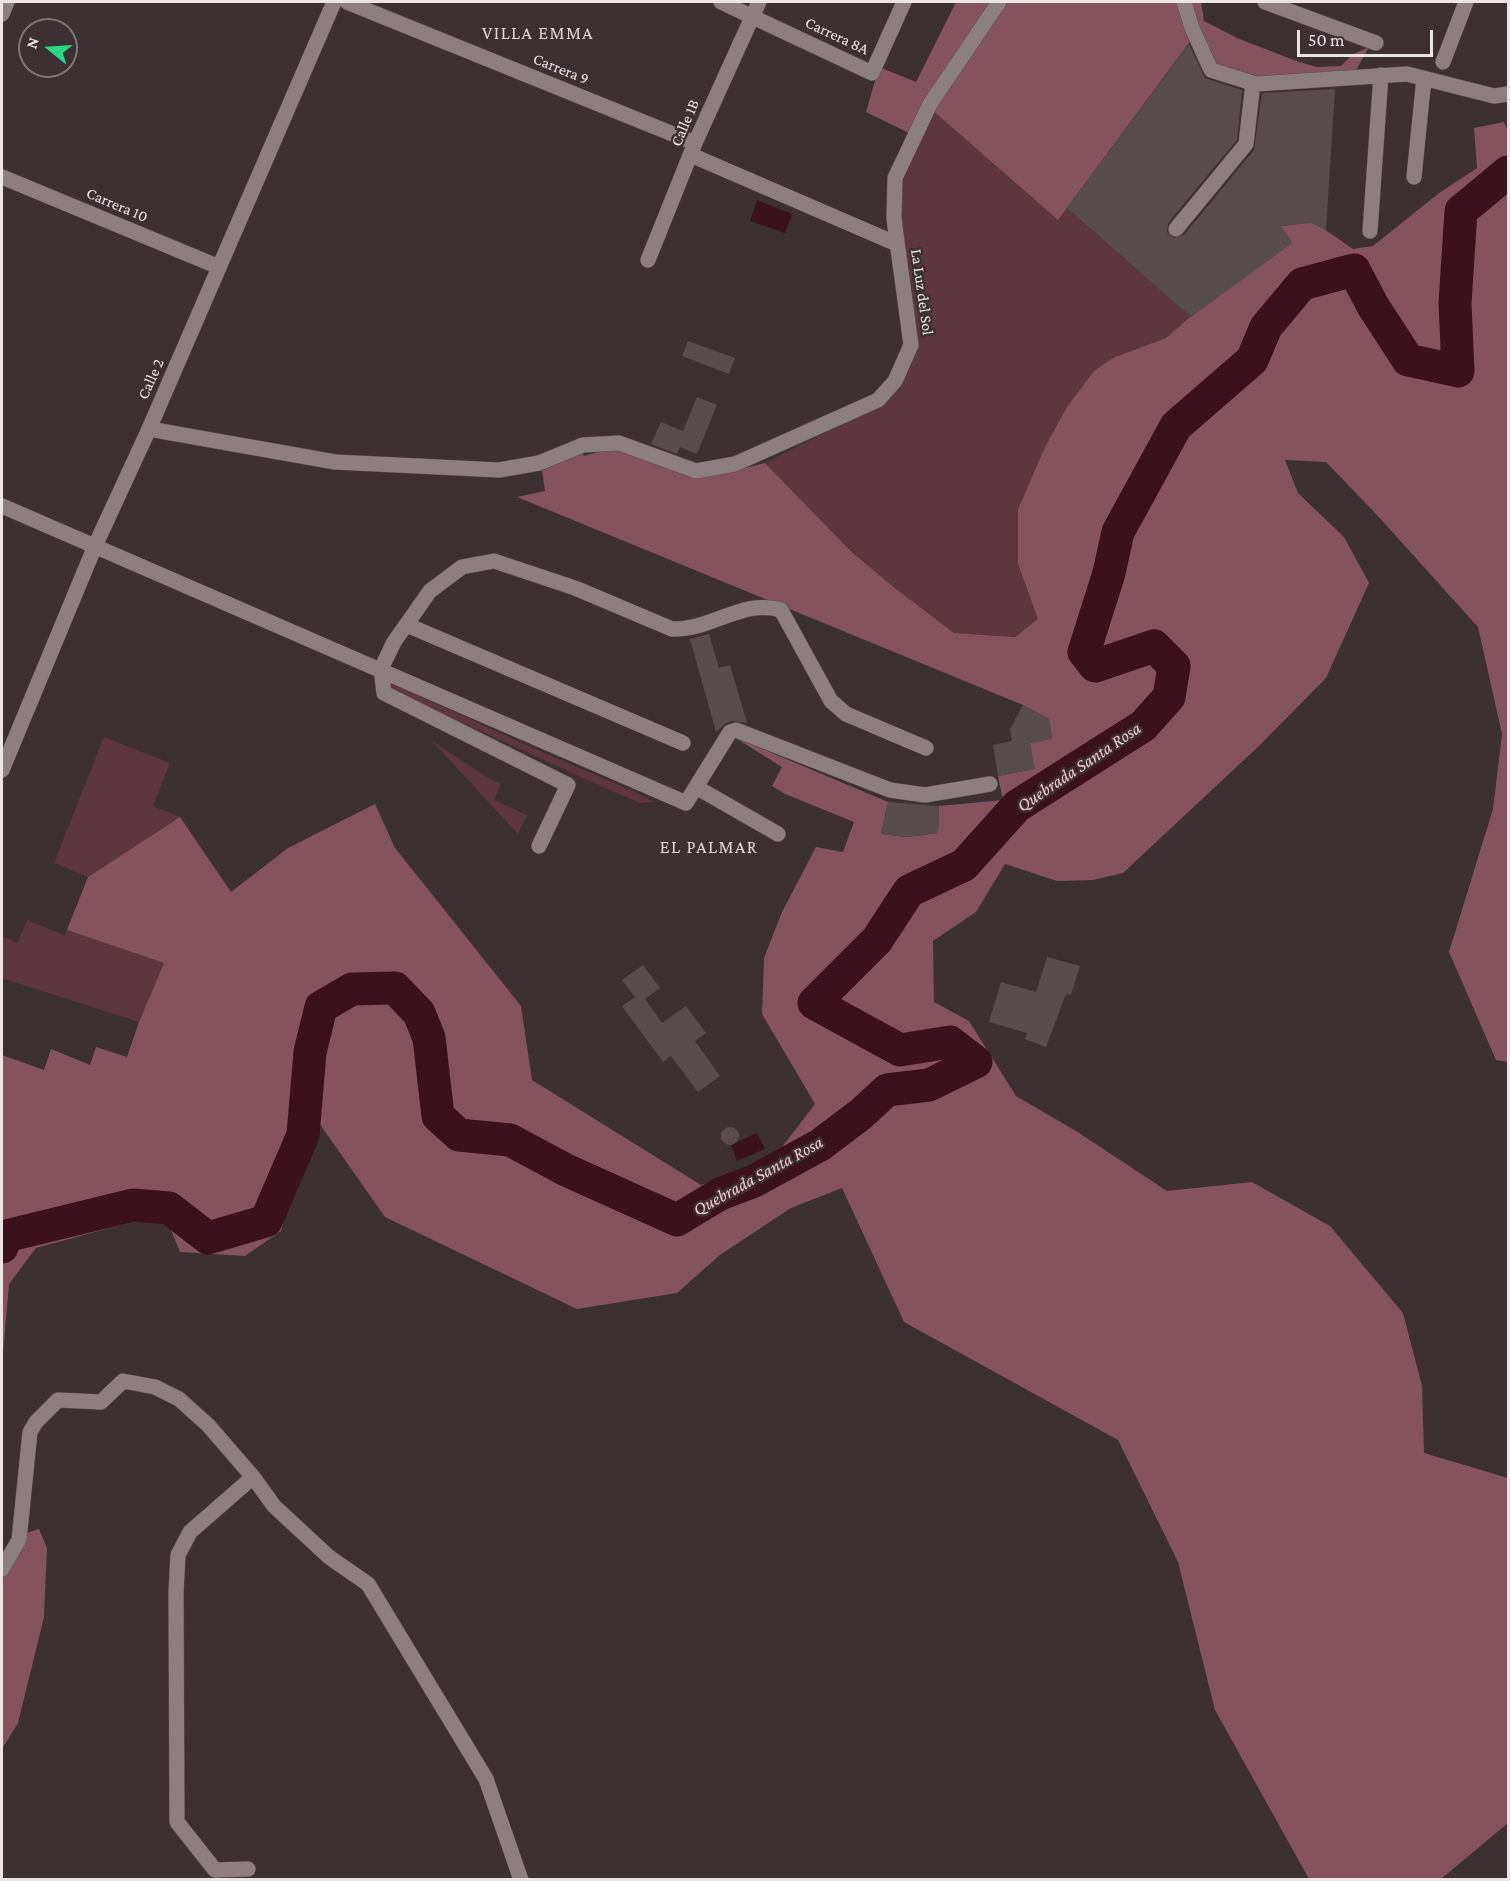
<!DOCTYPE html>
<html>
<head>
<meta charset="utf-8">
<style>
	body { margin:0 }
	#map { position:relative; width:1510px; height:1881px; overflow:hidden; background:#3c3032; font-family:"Crimson Pro",serif }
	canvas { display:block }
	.frame { position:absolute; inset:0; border:3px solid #ece5e6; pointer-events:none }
	.north { position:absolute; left:18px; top:18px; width:60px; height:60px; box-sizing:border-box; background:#3c3032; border:2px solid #82787a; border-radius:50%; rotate:288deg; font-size:16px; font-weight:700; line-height:24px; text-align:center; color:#ece5e6 }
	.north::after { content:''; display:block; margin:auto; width:21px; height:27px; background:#29d885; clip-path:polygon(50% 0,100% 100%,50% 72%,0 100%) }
	.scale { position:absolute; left:1297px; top:30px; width:136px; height:27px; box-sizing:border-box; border:3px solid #ece5e6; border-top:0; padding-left:8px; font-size:18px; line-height:21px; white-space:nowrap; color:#ece5e6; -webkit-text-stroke:4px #3c3032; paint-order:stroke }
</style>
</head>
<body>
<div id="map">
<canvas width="1510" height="1881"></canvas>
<div class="frame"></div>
<div class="north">N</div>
<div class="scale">50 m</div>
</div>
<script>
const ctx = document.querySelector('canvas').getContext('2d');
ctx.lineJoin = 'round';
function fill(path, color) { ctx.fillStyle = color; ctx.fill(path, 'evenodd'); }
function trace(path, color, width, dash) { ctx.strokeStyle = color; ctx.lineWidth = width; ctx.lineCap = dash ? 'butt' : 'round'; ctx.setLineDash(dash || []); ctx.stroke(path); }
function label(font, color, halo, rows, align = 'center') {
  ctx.font = font + ' "Crimson Pro",serif'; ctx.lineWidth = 5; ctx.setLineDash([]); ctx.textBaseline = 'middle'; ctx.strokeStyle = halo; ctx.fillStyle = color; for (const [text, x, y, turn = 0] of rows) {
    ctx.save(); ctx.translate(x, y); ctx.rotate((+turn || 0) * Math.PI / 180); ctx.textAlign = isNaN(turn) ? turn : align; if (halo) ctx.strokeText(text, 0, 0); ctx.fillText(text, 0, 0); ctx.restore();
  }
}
fill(new Path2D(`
	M931,109l127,111 9,-12 124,109 -25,21 -51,19 -70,90 -27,62v55l20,55 -23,18 -61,-4 -63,-48 -35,-30 -91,-92 115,-58 37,-61 -17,-112 -2,-54z
	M381,678l154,71 100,43 19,10 -14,1 -26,-11 -230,-105z
	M104,737l66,26 -17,43 27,11 -92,60 -34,-14z
	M432,741l54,36 15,7 -7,16 33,15 -9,19z
	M27,920l37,15 3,-5 97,33 -25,59 -137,-44v-42l16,7z`), '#5d363f');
fill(new Path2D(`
	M956,2h228l8,37 -134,181 -127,-111 -20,25 -45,-22 13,-45 37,15z
	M1188,2h13l3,19 33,17 62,24 18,5 24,-1 12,-12 16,-7 -14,25 -99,8 -43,-14z
	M1504,122l4,9v931l-12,-2 -47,-108 44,-143 9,-75 -24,-107 -101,-112 -51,-53 -41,-2 13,33 46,44 25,46 -43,95 -65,66 -138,129 -30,7 -36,1 -52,-17 -29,48 -43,29 1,61 35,19 47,75 60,35 91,60 85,-9 78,44 73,87 19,73 2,67 84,25v345l-67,56h-132l-94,-169 -37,-148 -60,-122 -214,-118 -62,-134 -51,20 -71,47 -43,38 -100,16 -192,-92 -66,-94c-17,35 -29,71 -38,108l-36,25 -65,-4 -16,-39 -128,35 -27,36 -7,81v-310l42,15 7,-21 39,16 6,-18 31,10 12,-35 25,-59 -97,-33 21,-53 92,-60 51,75 57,-44 87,-44 20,44 126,158 11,74 169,105 71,-25 43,-56 -53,-90 2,-56 18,-46 34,-65 27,5 11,-30 -69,-28 -13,-8 10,-19 -48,-30 154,65 -7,32 26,3 31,-4 1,-27 64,-6 -5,-24 36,-7 -4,-26 22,-5 -3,-19 -26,-14 -506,-208 28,-6 -3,-21 40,-18 2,4 31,-9 114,25 36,-9 87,89 39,33 63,48 61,4 23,-18 -20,-55v-55l27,-62 22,-40 27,-36 21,-14 51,-19 32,-28 94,-67 -11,-17 33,-4 39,27 20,-3 66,-53 38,-25 -3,-40z
	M39,1529l8,19 -3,69 -26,106 -16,26v-190l21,-25z`), '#85535e');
fill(new Path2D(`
	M757,200l35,14 -7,19 -35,-12z
	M757,1133l8,16 -28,12 -6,-16z`), '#3b111d');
trace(new Path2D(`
	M2,1247l4,-11 127,-31 36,3 39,30 58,-17 37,-86 7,-83 11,-45 31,-18 43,-1 24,25 10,25 9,78 21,19 51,5 56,30 111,50 43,-26 34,-13 66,-36 41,-31 26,-24 42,-5 47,-23 -26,-20 -50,8 -86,-47 63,-63 32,-49 55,-26 53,-59 126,-80 26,-29 5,-31 -20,-20 -59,20 -11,-14 25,-79 9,-41 58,-106 76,-66 14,-33 36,-43 52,-14 19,36 35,54 50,11 -3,-68 6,-92 47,-39`), '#3b111d', 33);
fill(new Path2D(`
	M1189,44l16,34 37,12 -5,50 -69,83 -1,9 7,6 10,-3 70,-85 8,-57 73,-4 -9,141 -15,-7 -30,3 11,17 -101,74 -124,-109z
	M688,341l47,17 -6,16 -47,-18z
	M697,397l20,8 -20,49 -17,-7 -3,7 -26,-10 10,-22 22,9z
	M709,634l10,34 11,-3 17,58 -14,-2 -7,2 -10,9 -26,-93z
	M1023,705l26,14 3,20 -22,4 5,26 -37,7 -5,-31 19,-4 -2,-12z
	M888,802l51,4 -1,27 -31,4 -26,-3z
	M1047,957l33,9 -9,29 -5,-1 -20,53 -21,-8 2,-6 -38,-11 12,-40 35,10z
	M643,965l17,23 -15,11 17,24 24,-17 20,27 -11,8 25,35 -22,16 -27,-36 -8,6 -41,-56 13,-9 -13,-17z
	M721 1136a9 9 0 1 1 18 0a9 9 0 1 1-18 0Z`), '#584c4e');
const street = new Path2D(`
	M347,2l348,141
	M721,2l151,71 32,-71
	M1184,2l8,26 19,42 45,14 151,-10 87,22 14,-2
	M1265,2l111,41
	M2,14l5,-12
	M1443,62l23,-60
	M691,155l206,89
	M2,177l217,90
	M1414,177l10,-99
	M1176,229l70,-85 7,-61
	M1370,231l11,-156
	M648,260l47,-117 64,-141
	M149,429l186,33 164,8 40,-7 44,-18 36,-2 77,28 39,-7 143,-64 17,-19 16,-36 -17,-126 1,-41 35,-74 69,-102
	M2,506l684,297 44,-71 6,-2 154,60 35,5 65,-11
	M407,625l276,118
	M2,770l93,-224 54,-117 185,-427
	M696,787l82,47
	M539,846l29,-61 -184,-92 -3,-24 13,-27 36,-51 32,-24 32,-6 81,27 97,41c38,2 72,-31 109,-19l50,91 15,13 80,34
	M2,1569l17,-29 11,-108 6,-10 22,-22 43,2 22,-21 32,6 24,12 29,26 45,52 21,29 55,51 39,27 118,195 35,101
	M248,1869l-33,1 -38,-48 -1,-230 2,-37 12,-23 63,-55`);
trace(street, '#574d4f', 16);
trace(street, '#8c7e81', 15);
label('16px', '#ece5e6', '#3c3032', [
	["Carrera 8A",837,36,25],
	["Carrera 9",561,69,22],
	["Calle 1B",685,123,-67],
	["Carrera 10",117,205,23],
	["La Luz del Sol",922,292,82],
	["Calle 2",151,379,-66]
]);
ctx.letterSpacing = '1.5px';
label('18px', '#e3d4d6', '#3c3032', [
	["VILLA EMMA",538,33],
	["EL PALMAR",709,847]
]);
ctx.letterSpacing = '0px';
label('italic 18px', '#f8c5cf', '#3c3032', [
	["Quebrada Santa Rosa",1079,767,-34],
	["Quebrada Santa Rosa",758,1176,-29]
]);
</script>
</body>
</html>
